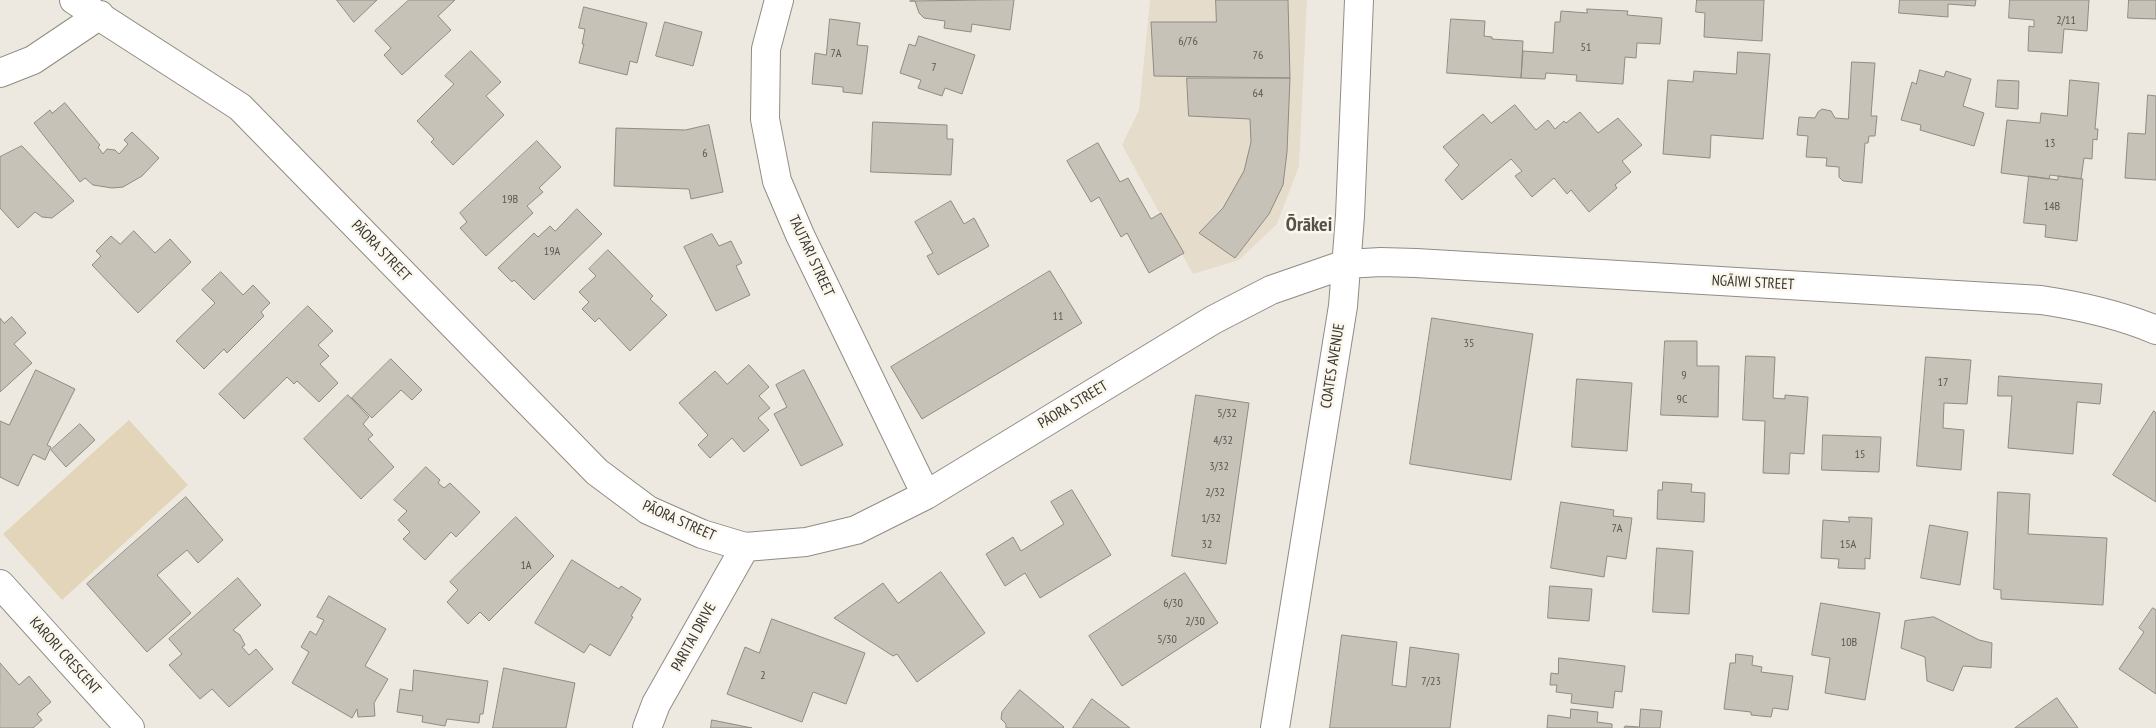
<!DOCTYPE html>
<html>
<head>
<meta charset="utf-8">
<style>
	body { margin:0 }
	canvas { display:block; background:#eee9e0 }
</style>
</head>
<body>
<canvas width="2156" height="728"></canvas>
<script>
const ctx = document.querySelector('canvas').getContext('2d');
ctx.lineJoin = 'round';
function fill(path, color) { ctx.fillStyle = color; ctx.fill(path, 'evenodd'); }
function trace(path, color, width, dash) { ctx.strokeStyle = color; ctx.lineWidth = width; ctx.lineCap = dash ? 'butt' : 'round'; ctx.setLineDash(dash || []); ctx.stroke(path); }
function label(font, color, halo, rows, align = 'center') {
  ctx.font = font + ' "PT Sans Narrow",sans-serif'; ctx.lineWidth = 5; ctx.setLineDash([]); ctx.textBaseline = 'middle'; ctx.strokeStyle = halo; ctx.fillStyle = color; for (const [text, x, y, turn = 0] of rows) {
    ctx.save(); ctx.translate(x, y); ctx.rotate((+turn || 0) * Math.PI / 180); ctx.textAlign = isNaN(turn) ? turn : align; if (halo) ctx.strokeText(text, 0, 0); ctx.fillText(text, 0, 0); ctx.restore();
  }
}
fill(new Path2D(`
	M1150,0h157l-8,166 -22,58 -38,36 -46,14 -71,-129 17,-35z`), '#e5dccc');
fill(new Path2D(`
	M129,420l59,65 -126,115 -59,-66z`), '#e3d5ba');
const building = new Path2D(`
	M337,0h40l-23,22z
	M409,0h46l-17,16 13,14 -49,45 -18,-20 7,-7 -16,-17z
	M1014,0l-4,30 -38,-6 -1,8 -27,-4 1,-7 -21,-3 -5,-5 -4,-12h-5z
	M1216,0h72l2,78 -136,-2 -3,-54h65z
	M1697,0h67l-2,41 -58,-4 1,-24 -9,-1z
	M1900,0h76l-1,6 -27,-2v13l-49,-4z
	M2010,0h79l-2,31 -23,-2 -2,24 -34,-2 1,-25 5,1v-7l-25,-2z
	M2129,0h27v19l-28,-1z
	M584,7l63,16 -10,40 -7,-2 -3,14 -48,-12 5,-19h-2l3,-15 -6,-1z
	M1587,9l41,2 -1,4 35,3 -2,26 -23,-1 -1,15 -11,-1 -2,27 -47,-3 1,-6 -31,-2 -1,6 -24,-1 2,-27 30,2 2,-31h5l1,-11 26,2z
	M830,19l30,4 -3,22 11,1 -6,48 -19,-2v-5l-31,-3 3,-31 11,2z
	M1451,19l34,2 -1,15 8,1v2l31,2 -2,37 -74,-5z
	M665,22l37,10 -9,34 -37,-10z
	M919,36l56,19 -13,39 -17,-6 -3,8 -24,-8 3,-8 -21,-7 9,-29 6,2z
	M471,51l30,31 -15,14 18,19 -51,50 -22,-23 3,-3 -17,-18 37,-37 -9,-8z
	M1738,52l32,2 -7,85 -52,-4 -1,23 -47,-4 5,-74 25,2 1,-11 42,3z
	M1852,62l23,1 -4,53h6l-2,20h-6l-1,7h-3l-3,40 -19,-2 -4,-4v-10l-13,-1 1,-8 -21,-1 2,-21 -11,-1 2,-18 16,1 3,-6 4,-3 9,2 4,7 13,1z
	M1920,70l24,7 2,-6 25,8 -8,27 21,7 -10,33 -54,-16 1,-5 -20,-5 11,-38 4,2z
	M1187,78h103l-3,74 -4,33 -14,29 -34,44 -36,-25 24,-25 21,-37 7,-29 -1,-23 -61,-3z
	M1998,80l21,1 -1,28 -22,-2z
	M2070,80l29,3 -4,46h3l-1,11 -4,-1 -1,20 -8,-1 -3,21 -31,-4 -1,4 -48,-6 6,-53 33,3 1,-10 26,3z
	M2148,95l8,1v84l-31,-2 3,-45 17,1z
	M65,103l35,42 -2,2 5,7 4,-5 8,1 4,4 9,-10 -4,-4 8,-8 27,26 -17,18 -19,11 -11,1 -19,-3 -8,-7 -5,4 -46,-59 16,-13 2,3z
	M1515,105l21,25 12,-10 7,9 9,-8 2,2 14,-11 18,21 20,-15 24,27 -20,16 9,11 -16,13 2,3 -28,24 -18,-22 -4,4 -13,-16 -22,19 -17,-21 7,-5 -11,-12 -49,41 -17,-20 14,-15 -16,-18 40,-33 8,9z
	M873,122l74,3v14h6l-2,36 -80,-3z
	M709,125l14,67 -32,7 -2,-10 -75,-3 2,-58 69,2z
	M537,141l24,26 -22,21 4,4 -16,14 6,7 -47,43 -26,-28 7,-6 -7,-9z
	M1098,143l22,39 8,-4 23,41 10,-6 23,40 -35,20 -22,-40 -6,4 -22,-40 -8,5 -24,-41z
	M22,146l52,55 -22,17 -10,-1 -7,-5 -17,16 -18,-20v-51z
	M2029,176l29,4v-4l25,3 -6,62 -32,-4 1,-12 -22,-2z
	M951,201l13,23 10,-6 15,28 -51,29 -11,-19 6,-3 -18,-31z
	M577,209l25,25 -68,66 -20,-20 -2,2 -14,-14 36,-35 4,4 12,-11 5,5z
	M134,231l21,22 15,-14 21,23 -53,51 -46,-48 9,-9 -5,-5 15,-15 9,8z
	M712,234l7,12 12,-5 11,22 -6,3 14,29 -34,16 -32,-64z
	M608,250l45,46 -3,3 17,16 -37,36 -31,-33 -4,4 -13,-13 7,-7 -10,-10 17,-16 -7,-7z
	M1050,271l32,52 -160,96 -31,-52z
	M221,272l22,23 10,-10 17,18 -9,9 3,4 -37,37 -3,-4 -20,20 -28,-28 39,-38 -13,-13z
	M308,306l25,25 -15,14 11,11 -9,8 18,19 -19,19 -22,-21 -3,3 -7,-7 -43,42 -25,-25z
	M12,317l14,16 -12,11 18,19 -32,29v-74l4,5z
	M1432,318l101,16 -22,146 -101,-16z
	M1665,341h32v25h22l-1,51 -57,-2z
	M1746,356l29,1 -2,41 12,1v-4l23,2 -4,57 -14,-1 -1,21 -26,-1 2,-52 -22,-1z
	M1926,357l45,3 -4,44 -23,-1 -1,25 21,2 -3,40 -44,-4z
	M391,359l31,31 -10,10 -11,-10 -29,28 -20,-20z
	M749,365l20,22 -10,9 11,12 -12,10 11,12 -25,22 -12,-14 -22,20 -12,-13 10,-10 -29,-32 36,-32 12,13z
	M36,370l39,19 -28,56 4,2 -6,13 -12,-6 -15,32 -18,-9v-56l9,4z
	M804,370l39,75 -42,21 -27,-52 13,-7 -11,-22z
	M1999,376l103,8 -2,20 -23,-2 -4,52 -65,-6 4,-52h-14z
	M1577,379l55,4 -5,68 -55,-4z
	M348,395l21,22 -6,7 10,11 -5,4 26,28 -33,32 -57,-60z
	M1196,395l53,8 -23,161 -54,-8z
	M2154,411l2,2v89l-43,-27z
	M80,424l15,16 -29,27 -15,-17z
	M1823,435l58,2 -2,35 -57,-2z
	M426,467l14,13 -2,3 6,5 6,-5 30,29 -24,25 -5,-5 -26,28 -22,-21 7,-7 -12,-12 9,-9 -13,-11z
	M1663,482l29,2 -1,8 14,1 -1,29 -47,-3 1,-29h4z
	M1072,490l39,65 -71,43 -15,-25 -20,13 -19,-32 27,-17 8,14 43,-27 -13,-22z
	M1998,492l32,2 -2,40 79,4 -4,67 -102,-6v-9l-7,-1z
	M186,497l37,43 -25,23 -11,-13 -30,25 34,38 -44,39 -60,-68z
	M1561,502l53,8 -1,6 19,2 -6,41 -19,-3 -3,21 -53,-9z
	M516,517l38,39 -65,65 -9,-9 -12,12 -21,-22 11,-12 -8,-8z
	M1849,517l23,1 -2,41 -5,-1v11l-27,-1 1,-9 -18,-1 2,-38 26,2z
	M1930,525l38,7 -8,53 -39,-7z
	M1657,548l36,3 -4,63 -36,-2z
	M572,560l47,29 2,-3 20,13 -10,17 2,1 -23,39 -20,-12 -6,9 -49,-30z
	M941,572l44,61 -68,49 -20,-28 -4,2 -59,-38 49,-35 15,20z
	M1185,573l33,50 -96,63 -33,-50z
	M238,578l23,27 -28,25 7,5 5,10 -3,2 7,8 7,-6 17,20 -44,38 -17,-18 -12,10 -31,-34 13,-11 -13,-15z
	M1550,586l42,3 -3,32 -41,-3z
	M329,596l57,33 -21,37 23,13 -14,24 1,13 -17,1 -1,-8 -5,9 -60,-35 17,-31 -8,-5 9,-16 6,4 8,-15 -7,-3z
	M1821,603l59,10 -15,87 -40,-7 5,-35 -18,-3z
	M2153,608l3,2v84l-37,-25 25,-37 -5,-4z
	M1934,617l45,23 13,3 -1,25 -28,-2 -10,25 -26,-10 -2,-24 -24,-9 4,-27z
	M772,619l93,34 -19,51 -33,-12 -11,30 -75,-28 18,-47 14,6z
	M1342,635l55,7 -5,43 14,2 4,-40 49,7 -9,74h-120z
	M1736,654l17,2 -1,9 10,2 -1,5 32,4 -5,34 -15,-2 -2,9 -20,-2v-3l-27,-3 6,-46h5z
	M1559,658l66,8 -3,26 -7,-1 -2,17 -42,-5 1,-9 -16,-2 1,-7h-7l1,-12 7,1z
	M0,663l19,22 10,-9 22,26 -14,12 5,6 -9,8h-33z
	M504,668l71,15 -9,45h-73z
	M414,670l74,11 -5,33h-3l-1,9 -32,-4 -2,7 -23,-4 1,-6 -26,-4 3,-23 12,2z
	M1020,690l44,37 -1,1h-57v-4l-5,-5 1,-7z
	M2057,698l21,30h-63z
	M1092,699l38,29h-57z
	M1571,709l27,3 -1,10 15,2v4h-65l1,-13 22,3z
	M1641,709l21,2 -2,17h-36l1,-2 14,1z
	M712,720l40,8h-41z`);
fill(building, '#c6c2b8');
trace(building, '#908b83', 1);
const minor = new Path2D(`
	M74,0l166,107 357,365 51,38 54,24 43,13 61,-5 50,-12 70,-35 287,-175 58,-30 75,-26 35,-2 35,1 625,37c40,6 77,14 115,30
	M779,0l-13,49 -1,70 12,62 23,54 126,260
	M0,73l33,-13 67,-45
	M0,584l130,144
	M647,728l9,-24 89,-157
	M1275,728l68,-422 7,-90 9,-216`);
trace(minor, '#918c84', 30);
trace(minor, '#fff', 28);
label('12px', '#5b5854', null, [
	["2/11",2066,21],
	["6/76",1188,42],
	["51",1586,48],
	["7A",836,54],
	["76",1258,56],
	["7",934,68],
	["64",1258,94],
	["13",2050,144],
	["6",705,154],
	["19B",510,200],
	["14B",2052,207],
	["19A",552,252],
	["11",1058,317],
	["35",1469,344],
	["9",1684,376],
	["17",1943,383],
	["9C",1682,400],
	["5/32",1227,414],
	["4/32",1223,441],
	["15",1860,455],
	["3/32",1219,467],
	["2/32",1215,493],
	["1/32",1211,519],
	["7A",1617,529],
	["32",1207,545],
	["15A",1848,545],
	["1A",526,566],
	["6/30",1173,604],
	["2/30",1195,622],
	["5/30",1167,640],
	["10B",1849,643],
	["2",763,676],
	["7/23",1431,682]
]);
label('15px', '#373532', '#fcf7ed', [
	["PĀORA STREET",381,251,46],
	["TAUTARI STREET",811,256,65],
	["NGĀIWI STREET",1753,283,3],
	["COATES AVENUE",1333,366,-81],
	["PĀORA STREET",1073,405,-31],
	["PĀORA STREET",679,521,24],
	["PARITAI DRIVE",694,637,-61],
	["KARORI CRESCENT",65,656,48]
]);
label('bold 20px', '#555149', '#fcf7ed', [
	["Ōrākei",1309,225]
]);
</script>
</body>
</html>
